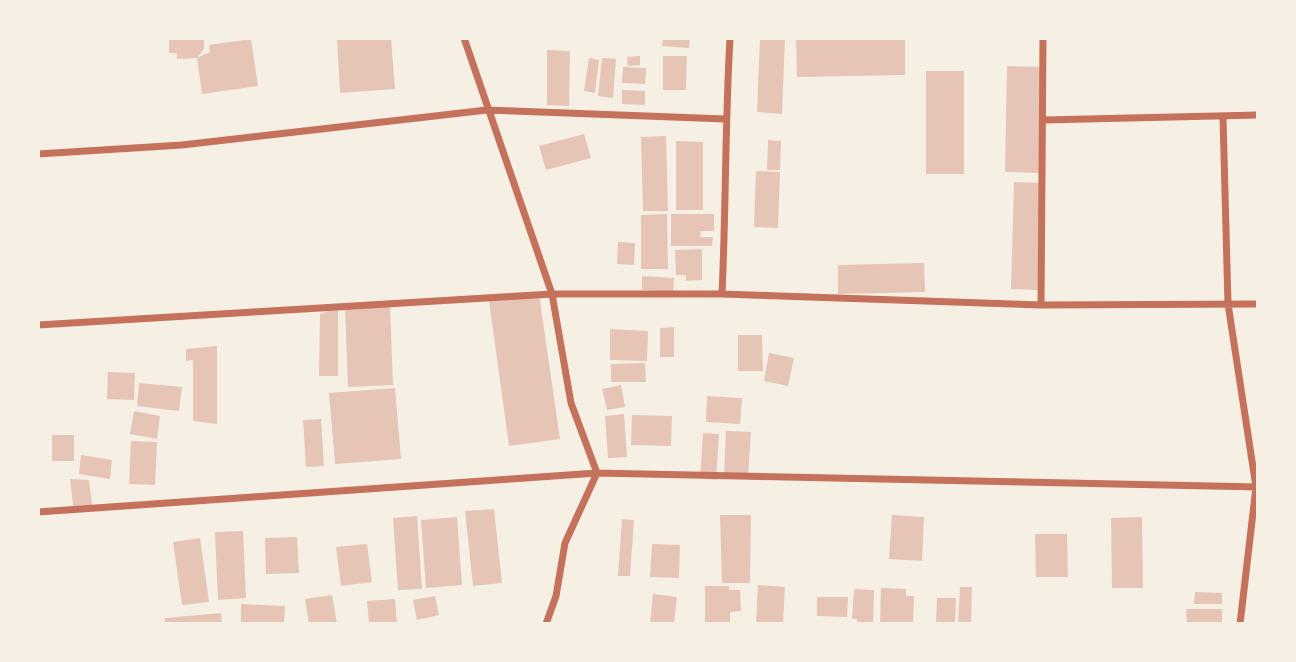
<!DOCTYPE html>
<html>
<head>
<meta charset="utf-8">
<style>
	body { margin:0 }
	#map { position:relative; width:1296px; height:662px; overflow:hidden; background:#f6efe4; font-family:"Open Sans",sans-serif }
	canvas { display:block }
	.frame { position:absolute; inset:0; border:40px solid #f6efe4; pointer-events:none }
</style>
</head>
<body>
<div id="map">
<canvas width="1296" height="662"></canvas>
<div class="frame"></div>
</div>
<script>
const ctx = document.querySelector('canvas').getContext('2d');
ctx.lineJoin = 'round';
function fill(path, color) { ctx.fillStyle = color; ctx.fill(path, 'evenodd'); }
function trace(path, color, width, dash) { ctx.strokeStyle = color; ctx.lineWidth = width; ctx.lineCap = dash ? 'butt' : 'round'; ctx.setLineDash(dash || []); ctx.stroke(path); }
fill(new Path2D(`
	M169,38h35v11l-7,9 -20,1v-6h-8z
	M337,38h54l4,51 -55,4z
	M663,38h27l-1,10 -27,-2z
	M760,38h25l-3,76 -25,-2z
	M796,38h109v37l-108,2z
	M251,39l7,47 -56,8 -5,-36 13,-6 -1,-7z
	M547,50l23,1 -1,55 -22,-1z
	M640,56v9l-12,1 -1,-9z
	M663,56h24l-1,34h-23z
	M589,58l10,2 -4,33 -11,-2z
	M602,58l14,1 -3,39 -15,-2z
	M1007,66l35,1 -3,106 -34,-1z
	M623,67l23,1 -1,16 -23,-1z
	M926,71h38v103h-38z
	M622,90l23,1v14l-23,-1z
	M584,134l7,24 -45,12 -7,-24z
	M666,136l2,75h-25l-2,-74z
	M768,140l13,1 -1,29h-13z
	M676,141l27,1v68h-27z
	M756,171l24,1 -2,56 -24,-1z
	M1014,182l27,1 -3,107 -27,-1z
	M667,214l1,55h-27v-54z
	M671,214h43v17h-13l-1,6h13l-1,9h-41z
	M618,242l17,1 -1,22 -17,-1z
	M702,249v31l-16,1v-6h-10l-1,-25z
	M924,263l1,29 -87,2v-29z
	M642,276l32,2 -1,14 -31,-2z
	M539,294l21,145 -51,7 -20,-145z
	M390,306l3,79 -45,2 -3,-79z
	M338,308v68h-19l1,-62z
	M674,327v30h-14v-29z
	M610,329l38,2 -1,30 -37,-1z
	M738,335h24l1,36h-25z
	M217,346v78l-24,-3v-61l-7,1v-12z
	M769,353l25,5 -6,28 -24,-5z
	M645,363l1,19h-35v-18z
	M108,372l27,1 -1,27 -27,-1z
	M139,383l43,4 -3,24 -42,-5z
	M621,385l4,22 -18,3 -5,-21z
	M395,388l6,71 -66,5 -6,-71z
	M707,396l35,2 -2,26 -34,-2z
	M134,411l26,5 -3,23 -27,-5z
	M624,414l3,43 -19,1 -3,-42z
	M632,415l40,1 -1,30 -40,-1z
	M321,419l3,47 -18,1 -3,-47z
	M726,431l25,1 -3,45 -24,-1z
	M703,433l16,1 -3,46 -16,-2z
	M52,435h22v26h-22z
	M131,441l26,1 -2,43 -26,-1z
	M81,455l31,5 -2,19 -31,-5z
	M70,479l19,1 3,25 -19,1z
	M494,509l8,74 -29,3 -8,-75z
	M720,515h31l-1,68h-28z
	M892,515l32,2 -2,44 -33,-2z
	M417,516l5,73 -24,1 -5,-72z
	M457,517l5,68 -36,3 -5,-68z
	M1142,517l1,71h-31l-1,-70z
	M622,519l12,1 -4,56h-12z
	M243,531l3,67 -28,2 -3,-68z
	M1035,534h32l1,43h-32z
	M297,537l2,36 -33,1 -1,-36z
	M200,538l9,64 -27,3 -9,-63z
	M367,544l5,38 -31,4 -5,-39z
	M652,544l28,1 -1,33 -29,-1z
	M758,585l27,2 -2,37h-27z
	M705,586h24v4h11l1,21 -11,1v12h-25z
	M960,587h12l-1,37h-13z
	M881,588l25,1v7h8l-1,28h-33z
	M854,589l20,1 -1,34h-16v-5h-5z
	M1195,592l27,1v11h-28z
	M653,594l24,3 -3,27h-24z
	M332,595l5,29h-28l-4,-25z
	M435,596l4,19 -22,5 -4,-20z
	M817,597h31l-1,20 -30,-1z
	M937,598h19l-1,26h-19z
	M395,599l2,25h-28l-2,-23z
	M241,604l44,2 -1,18h-43z
	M1186,609h36v15h-35z
	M221,613l1,11h-57v-6z`), '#e6c5b7');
trace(new Path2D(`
	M464,38l88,256 19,109 26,70 -32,70 -9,53 -10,28
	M1223,118l5,186 28,183 -16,137
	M1044,120l214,-5
	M38,154l144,-9 305,-35 238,9
	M722,294c4,-85 3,-170 8,-256
	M1041,305l2,-267
	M38,325l514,-31h170l319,11 217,-1
	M38,512l559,-39 661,14`), '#c5725c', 7);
</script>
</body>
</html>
